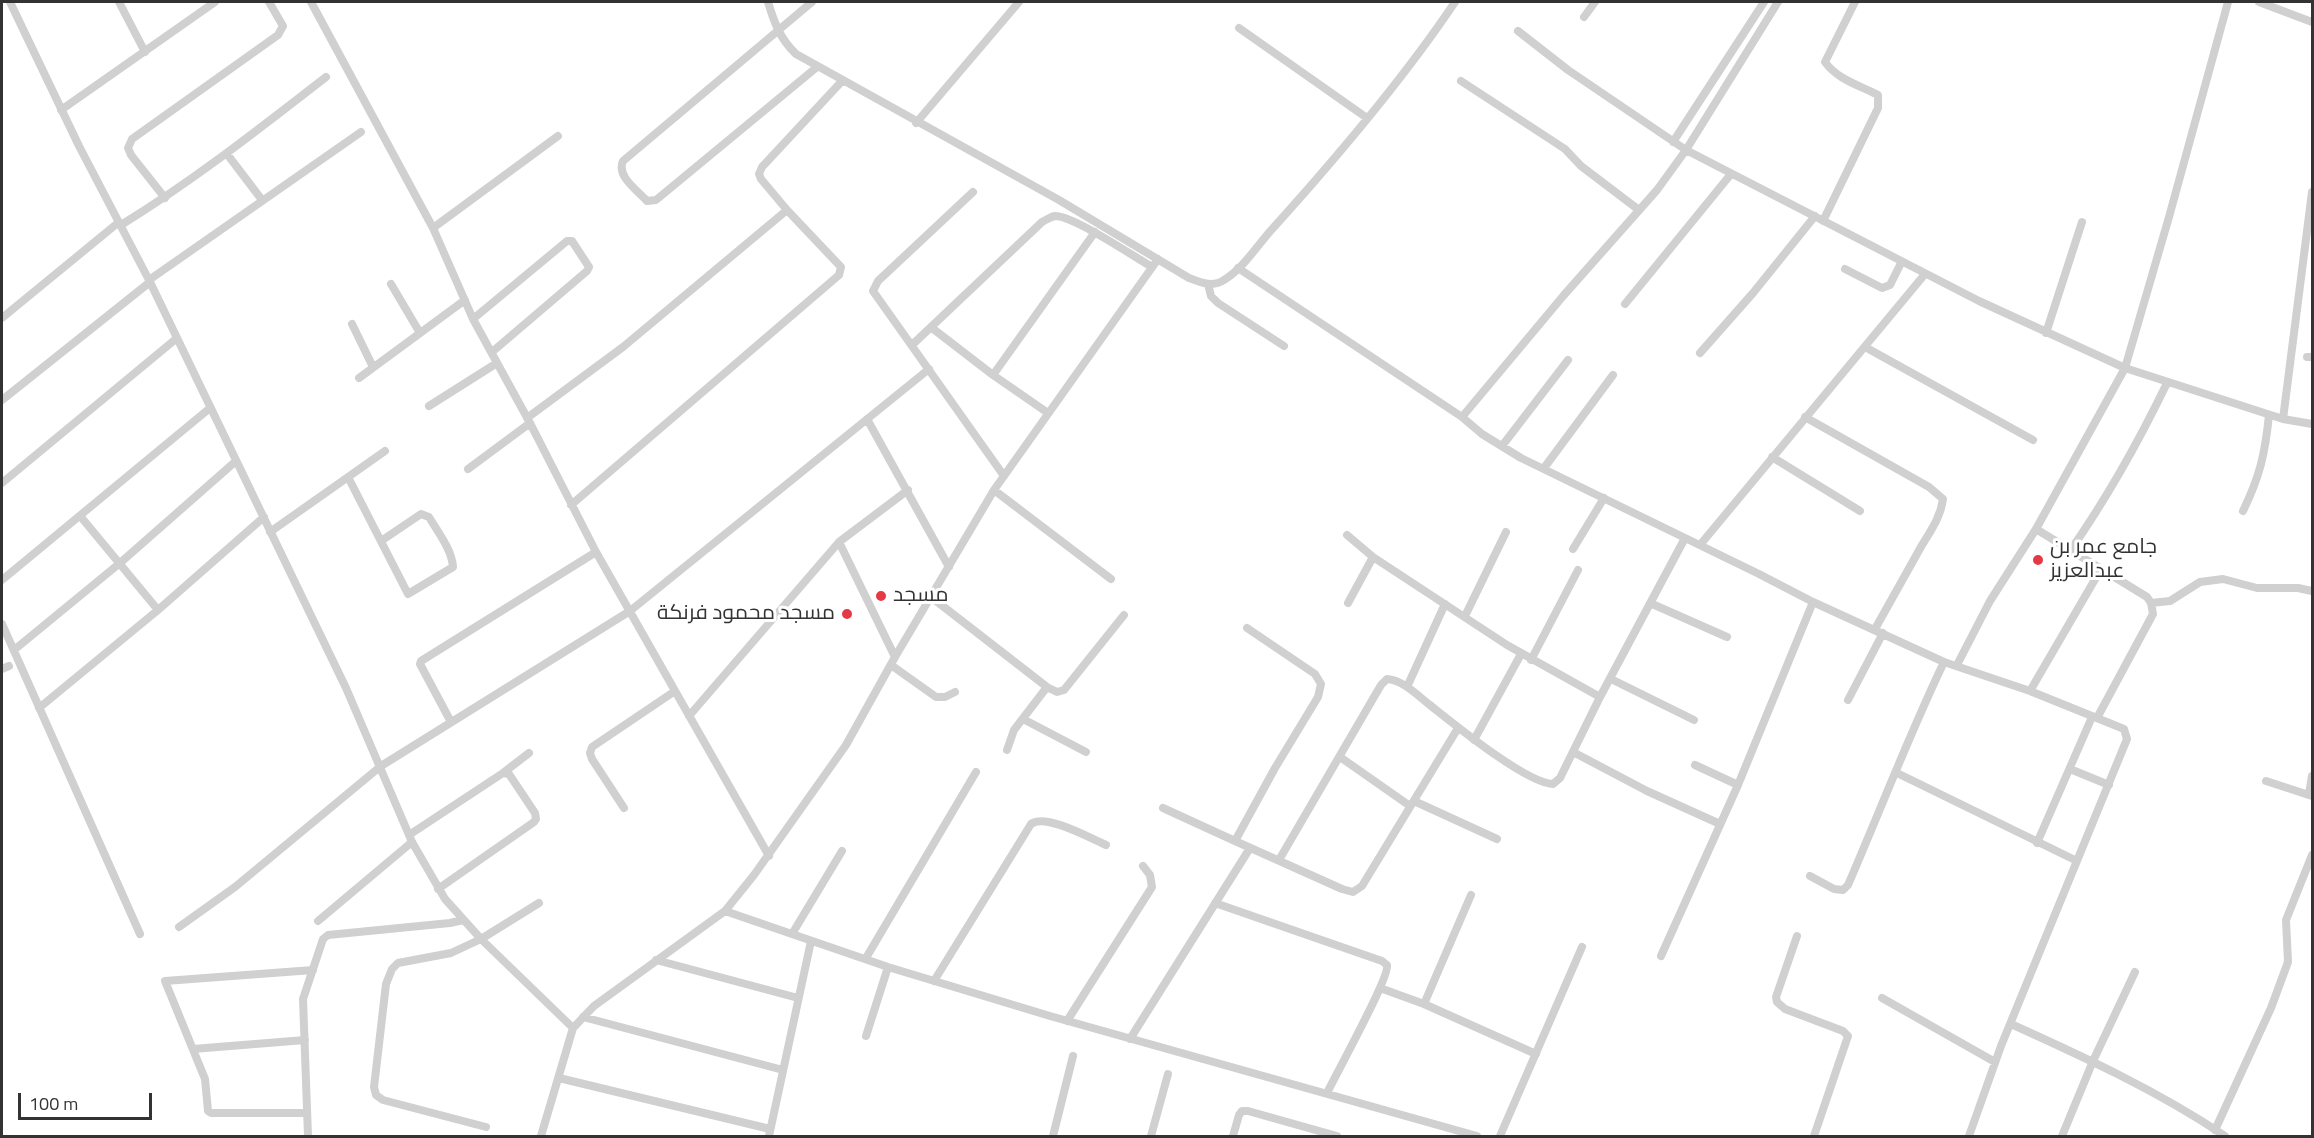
<!DOCTYPE html>
<html>
<head>
<meta charset="utf-8">
<style>
	body { margin:0 }
	#map { position:relative; width:2314px; height:1138px; overflow:hidden; background:#fff; font-family:"Titillium Web",sans-serif }
	canvas { display:block }
	.frame { position:absolute; inset:0; border:3px solid #333; pointer-events:none }
	.scale { position:absolute; left:18px; top:1093px; width:134px; height:27px; box-sizing:border-box; border:3px solid #333; border-top:0; padding-left:8px; font-size:18px; line-height:21px; white-space:nowrap; color:#333; -webkit-text-stroke:4px #fff; paint-order:stroke }
</style>
</head>
<body>
<div id="map">
<canvas width="2314" height="1138"></canvas>
<div class="frame"></div>
<div class="scale">100 m</div>
</div>
<script>
const ctx = document.querySelector('canvas').getContext('2d');
ctx.lineJoin = 'round';
function trace(path, color, width, dash) { ctx.strokeStyle = color; ctx.lineWidth = width; ctx.lineCap = dash ? 'butt' : 'round'; ctx.setLineDash(dash || []); ctx.stroke(path); }
function label(font, color, halo, rows, align = 'center') {
  ctx.font = font + ' "Titillium Web",Cairo,sans-serif'; ctx.lineWidth = 6; ctx.setLineDash([]); ctx.textBaseline = 'middle'; ctx.strokeStyle = halo; ctx.fillStyle = color; for (const [text, x, y, turn = 0] of rows) {
    ctx.save(); ctx.translate(x, y); ctx.rotate((+turn || 0) * Math.PI / 180); ctx.textAlign = isNaN(turn) ? turn : align; if (halo) ctx.strokeText(text, 0, 0); ctx.fillText(text, 0, 0); ctx.restore();
  }
}
trace(new Path2D(`
	M10,2l69,144 71,136 196,406 66,154 33,57 36,40 92,89
	M119,2l26,50
	M311,2l122,226 40,91 57,104 66,129 173,304
	M768,2c6,20 12,37 28,52l263,146 130,78c11,4 23,10 35,2 20,-12 34,-36 50,-53 64,-71 128,-146 181,-225
	M812,2l-189,159c-7,15 14,29 24,40l9,-1 161,-133
	M2259,2l53,20
	M1584,17l11,-15
	M1239,28l128,90
	M1518,31l50,39 118,80 293,151 146,67 158,51 29,5
	M1461,81l104,68 16,17 58,44
	M61,110l154,-108
	M916,123l103,-121
	M1673,142l91,-140
	M227,154l35,46
	M973,192l-95,89 -5,10 131,185
	M165,198l-34,-43 -3,-7 4,-9 146,-104 5,-9 -14,-24
	M787,210l-26,-31 -2,-5 3,-7 81,-87
	M1823,221l55,-113v-13c-19,-10 -40,-15 -53,-33l30,-60
	M121,225c72,-44 138,-96 205,-148
	M433,228l125,-92
	M1238,268l224,149 20,17 39,24 238,116 54,28 131,60 86,29 94,38 3,10 -126,307 -32,90
	M1845,269l37,19 8,-3 11,-22
	M149,280l212,-148
	M391,284l29,49
	M1208,284l3,12 7,7 66,43
	M1625,304l106,-130
	M2,318l117,-96
	M473,319l94,-78h5l17,26 -2,4 -95,81
	M352,324l21,43
	M932,328l61,47 55,38
	M2046,333l36,-111
	M912,345l130,-123c4,-2 8,-5 13,-6 19,0 78,40 97,51
	M1865,347l168,93
	M1700,353l53,-60 62,-77
	M2307,357h5
	M993,375l102,-143
	M359,378l106,-78
	M2,400l148,-118
	M429,406l68,-43
	M1462,417l102,-122 93,-105 29,-40 92,-148
	M1805,417l124,70 14,12c-3,22 -16,36 -26,55 -14,25 -28,50 -42,75
	M527,418l96,-71 164,-137 54,57 -2,8 -268,230
	M867,419l82,148
	M2283,419l29,-227
	M1502,446l66,-86
	M1772,457l88,54
	M1544,468l69,-93
	M468,469l62,-46
	M348,477l60,117 45,-27c-1,-17 -15,-35 -24,-50l-8,-3 -40,27
	M2,483l175,-145
	M994,490l117,89
	M2243,511c17,-35 22,-57 26,-96
	M81,517l77,93
	M2036,529l111,68 4,6 2,11 -56,104
	M270,532l115,-81
	M1347,535l26,22 134,88 93,52
	M839,542l56,115
	M1700,545l225,-271
	M1573,549l31,-51
	M2070,551c37,-53 69,-110 97,-168
	M2,580l208,-172
	M931,597l116,90 10,5 7,-2 60,-75
	M1348,603l25,-46
	M1650,603l77,34
	M2151,603l19,-2 30,-19 23,-3 34,9h41l14,3
	M1465,616l41,-84
	M2,624l138,310
	M1247,628l68,46 6,10 -3,13 -43,71 -40,73 107,48 11,3 9,-6 96,-158
	M14,650l106,-87 116,-102
	M1531,660l47,-90
	M891,665l45,32h9l10,-5
	M1957,665l33,-64 46,-72 89,-161 44,-151 59,-215
	M2,669l7,-3
	M1611,679l83,41
	M1407,687l38,-83
	M2030,691l71,-122
	M1848,700l35,-67
	M39,708l119,-98 106,-93
	M689,716l150,-174 69,-52
	M1023,719l63,33
	M451,722l-31,-58 1,-3 175,-109
	M1474,740l47,-86
	M1007,750l7,-20 33,-43
	M1573,752l74,39 73,33
	M1340,757l70,49
	M1695,765l43,20
	M2070,769l39,16
	M503,773l26,-20
	M1897,773l180,88
	M2266,781l46,15
	M2309,794l3,-18
	M1414,801l83,38
	M624,808l-32,-49 -2,-6 2,-6 83,-56
	M1163,808l72,33
	M409,835l94,-62 6,1 26,39 1,6 -2,3 -96,67
	M2037,843l55,-126
	M1279,860l102,-175 6,-6c16,1 31,17 43,26 24,19 96,78 123,79l7,-6 40,-81 85,-159
	M1810,876l24,13 9,1 5,-5c32,-74 61,-150 96,-223
	M1215,903l167,58 5,4c3,12 -51,109 -60,128
	M725,911l163,56 162,49 427,120
	M318,921l94,-79
	M179,927l56,-40 146,-121 249,-155 299,-242
	M792,934l50,-83
	M1797,936l-21,61 1,5 8,7 58,22 5,5 -34,100
	M1661,956l77,-171 75,-183
	M866,958l110,-186
	M656,960l142,38
	M934,981l97,-157c14,-11 59,14 75,21
	M1380,988l44,16 112,50
	M1882,998l113,64
	M1424,1004l47,-109
	M583,1017l200,53
	M1067,1021l85,-134 -2,-12 -7,-9
	M2011,1024c73,33 147,67 214,112
	M866,1036l22,-69
	M1130,1039l120,-191
	M193,1049l112,-9
	M559,1078l211,51
	M307,1113h-96l-3,-2 -3,-32 -40,-98 148,-11
	M486,1127l-103,-27 -7,-5 -2,-8 12,-103 6,-15 6,-6 53,-10 30,-14 58,-36
	M2215,1130l56,-122 17,-46 -2,-42 26,-65
	M308,1136l-5,-137 20,-60 5,-4 122,-12 13,-3
	M541,1136l32,-108 21,-22 131,-95 29,-36 92,-130 49,-88 99,-167 164,-231
	M769,1136l42,-195
	M1053,1136l20,-80
	M1151,1136l17,-62
	M1233,1136l6,-21 3,-4h6l89,25
	M1500,1136l82,-189
	M2062,1136l31,-75 42,-89`), '#d0d0d0', 8);
for (const [x, y, r, color] of [
	[2038,560,6,"#e63946"],
	[881,596,6,"#e63946"],
	[847,614,6,"#e63946"]
]) { const dot = new Path2D(); dot.arc(x, y, r, 0, 2 * Math.PI); ctx.fillStyle = color; ctx.fill(dot); trace(dot, '#fff', 2); }
label('21px', '#333', '#fff', [
	["جامع عمر بن",2050,548],
	["عبدالعزيز",2050,572],
	["مسجد",893,596],
	["مسجد محمود فرنكة",835,614,"right"]
], 'left');
</script>
</body>
</html>
